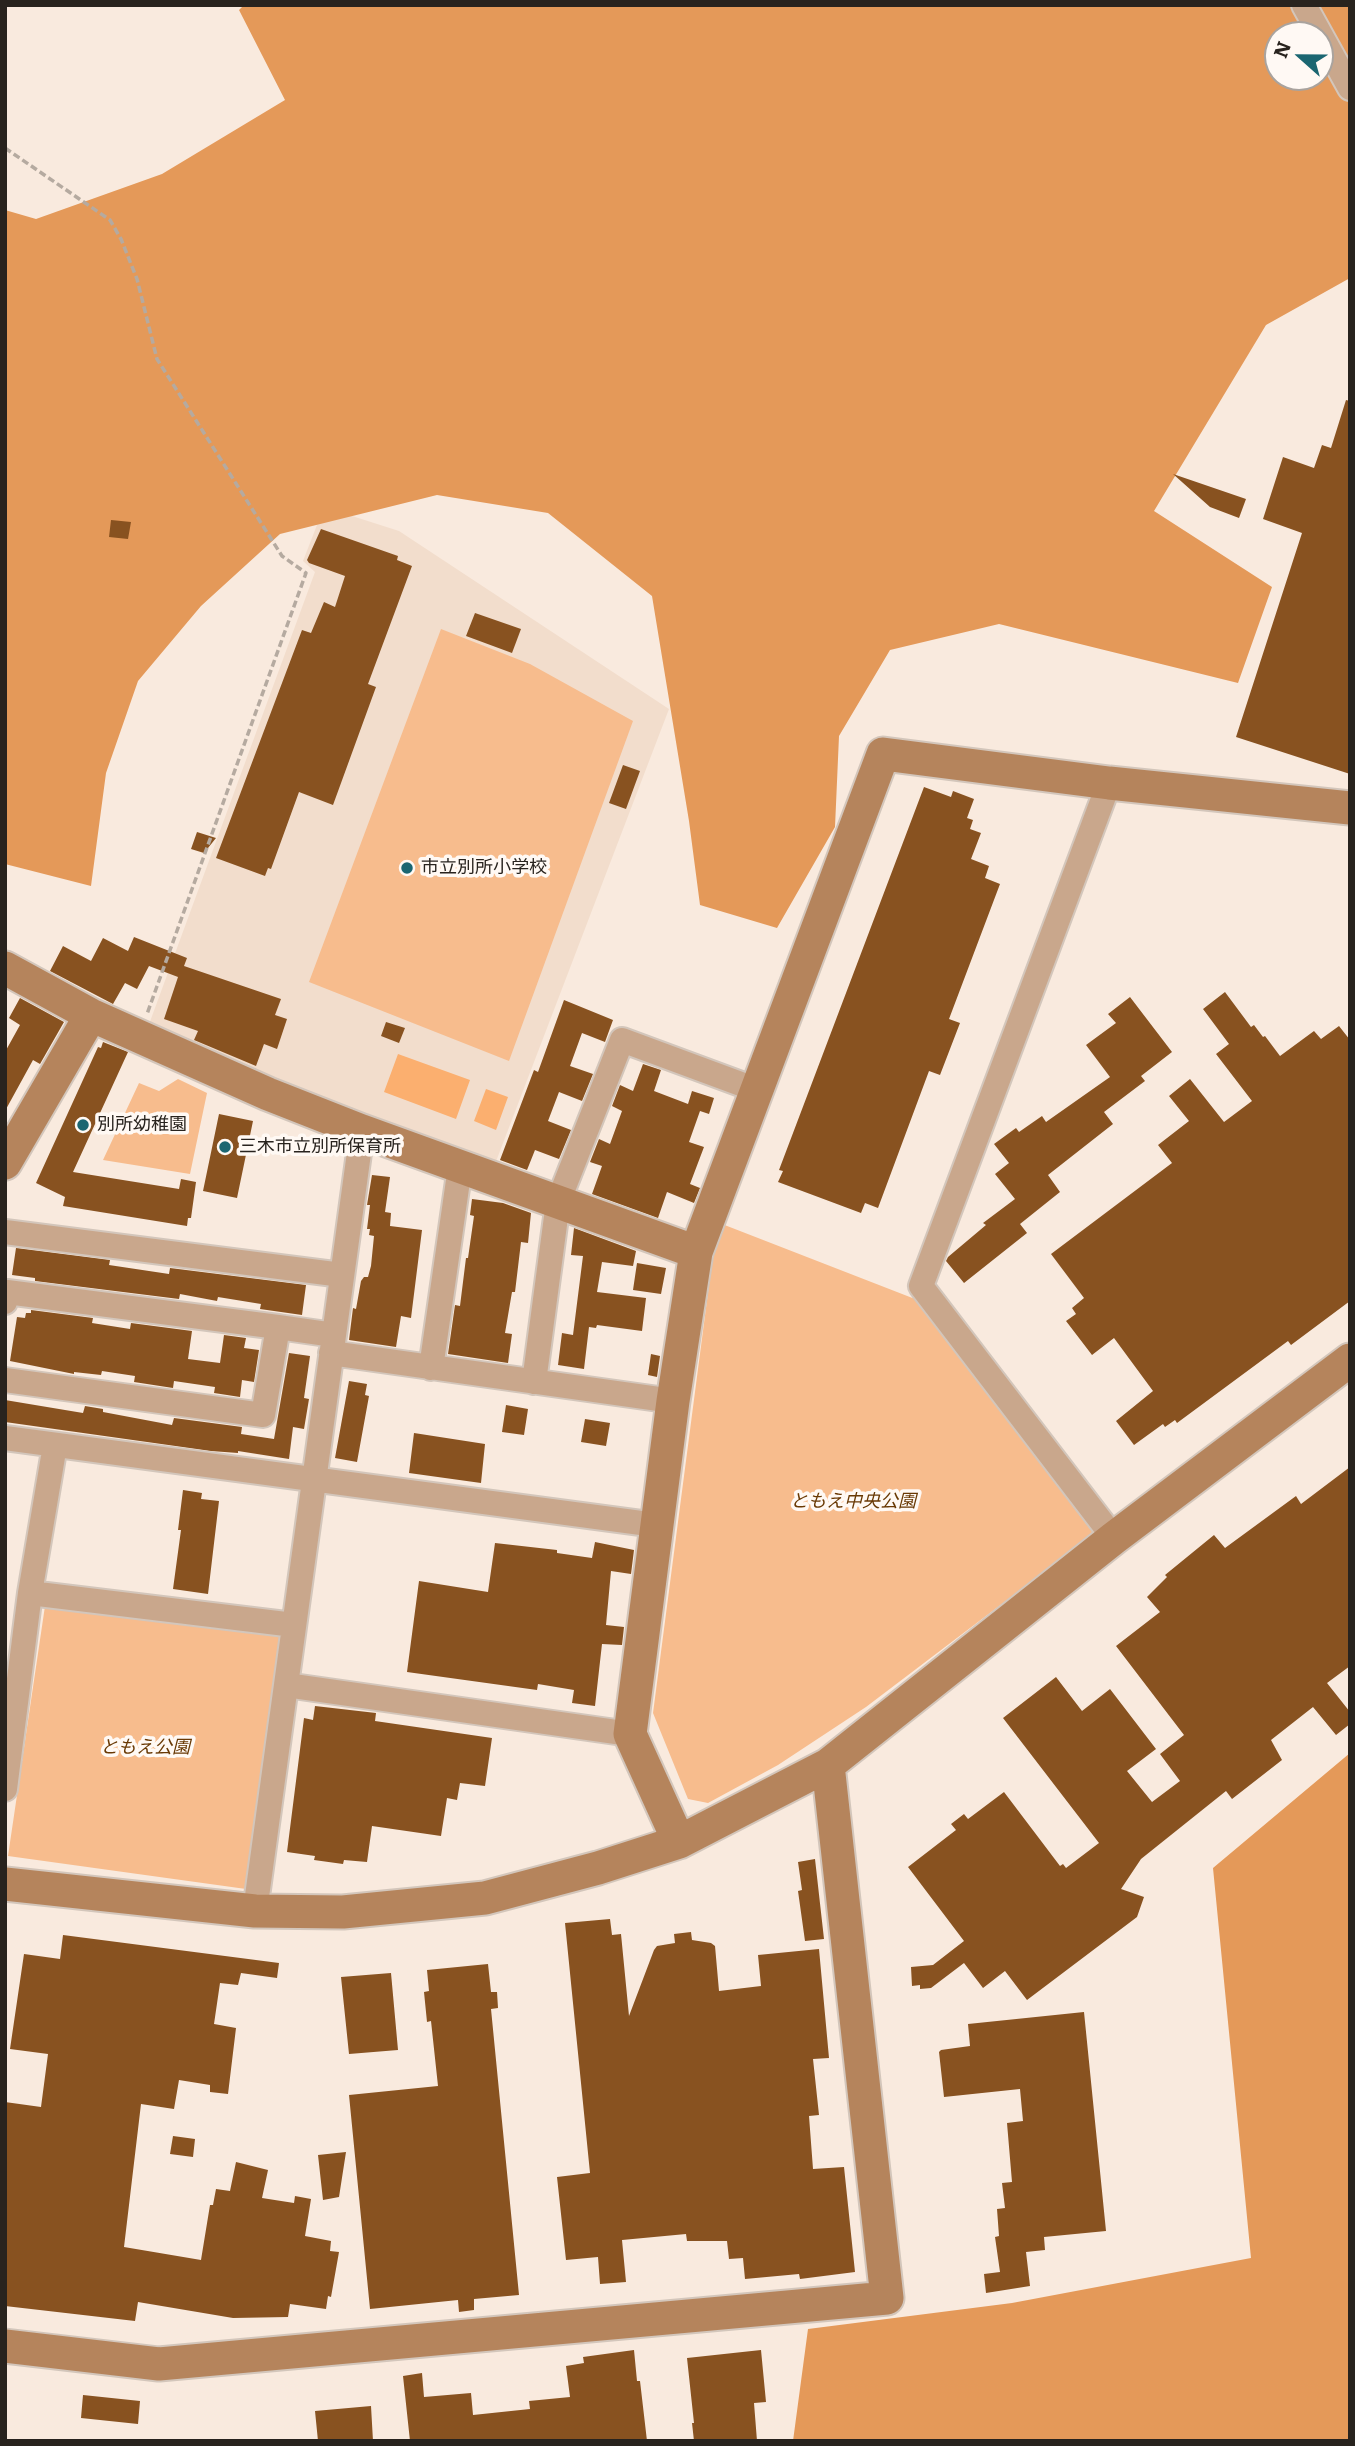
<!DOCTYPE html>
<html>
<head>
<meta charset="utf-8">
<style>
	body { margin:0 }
	#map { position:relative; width:1355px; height:2446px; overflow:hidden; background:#f9eade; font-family:Literata,serif }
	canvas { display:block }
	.frame { position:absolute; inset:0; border:7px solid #28231e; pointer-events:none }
	.north { position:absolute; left:1264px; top:21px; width:70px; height:70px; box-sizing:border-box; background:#fff9f4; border:2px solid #a9a39e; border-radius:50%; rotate:291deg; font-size:19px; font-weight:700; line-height:28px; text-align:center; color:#28231e }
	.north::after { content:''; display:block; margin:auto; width:24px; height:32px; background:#1b6671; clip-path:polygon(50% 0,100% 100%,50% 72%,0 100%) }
</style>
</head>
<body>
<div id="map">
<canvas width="1355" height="2446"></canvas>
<div class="frame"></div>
<div class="north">N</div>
</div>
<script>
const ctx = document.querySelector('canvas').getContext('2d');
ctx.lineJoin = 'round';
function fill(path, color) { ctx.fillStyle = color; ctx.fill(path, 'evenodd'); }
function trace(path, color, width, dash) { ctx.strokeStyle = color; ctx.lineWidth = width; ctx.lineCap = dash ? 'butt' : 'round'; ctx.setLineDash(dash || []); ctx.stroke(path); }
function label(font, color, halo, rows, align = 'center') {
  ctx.font = font + ' Literata,"Noto Sans JP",serif'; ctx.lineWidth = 7; ctx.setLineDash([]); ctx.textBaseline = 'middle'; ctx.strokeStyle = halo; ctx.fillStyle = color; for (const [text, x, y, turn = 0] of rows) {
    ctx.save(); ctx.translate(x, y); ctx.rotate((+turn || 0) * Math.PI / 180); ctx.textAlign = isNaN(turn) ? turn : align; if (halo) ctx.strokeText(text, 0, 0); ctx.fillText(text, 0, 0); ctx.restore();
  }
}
fill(new Path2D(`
	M324,507l75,24 270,178 -174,455 -227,-85 -120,-52 167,-455 -12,-11z`), '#f2ddcc');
fill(new Path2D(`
	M441,629l89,35 103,57 -124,340 -200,-79z
	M178,1079l29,14 -17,81 -87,-14 36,-77 20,8z
	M722,1224l193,75 179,235 -228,173 -88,58 -70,38 -20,-4 -35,-86 59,-451z
	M45,1606l237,26 -36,257 -238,-33z`), '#f7bc8d');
fill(new Path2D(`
	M244,5h1106v273l-84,47 -112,186 118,76 -34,96 -239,-59 -109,26 -51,86 -4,91 -58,101 -77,-23 -11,-84 -37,-225 -104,-83 -111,-18 -157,39 -79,72 -63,75 -32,92 -15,113 -86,-22v-654l31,9 126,-45 123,-74 -46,-90zM1278,35h42v42h-42z
	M1350,1753v688h-557l15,-112 204,-26 239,-45 -38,-390z`), '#e49959');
fill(new Path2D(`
	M398,1054l72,26 -14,39 -72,-27z
	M486,1089l22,8 -12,33 -22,-9z`), '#fbaf6f');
fill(new Path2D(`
	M1346,400l4,1v373l-114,-37 66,-204 -39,-14 20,-62 31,11 8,-23 9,3z
	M1173,474l73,25 -7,19 -29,-11z
	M111,520l20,2 -3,17 -19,-2z
	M321,529l77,27 -1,4 15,6 -44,118 8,3 -43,118 -34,-13 -28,77 -3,-1 -3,8 -49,-18 86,-228 9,3 13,-31 11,5 10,-31 -36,-13 -2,-3z
	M475,613l46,16 -9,24 -46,-17z
	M623,765l17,6 -14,38 -17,-6z
	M924,787l27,10 2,-6 21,8 -7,19 6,2 -3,9 11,4 -10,26 18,7 -4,12 15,6 -51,135 11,4 -20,52 -11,-4 -51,137 -13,-5 -4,10 -83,-31 5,-11 -4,-1z
	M197,832l19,6 -12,15 -13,-4z
	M134,937l53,21 -3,8 97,33 -6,16 12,4 -10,30 -13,-5 -8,22 -62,-26 4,-9 -34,-12 14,-42 -29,-11 -12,23 -12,-6 -12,21 -63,-33 13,-25 28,15 12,-23 25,13z
	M1225,992l26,35 3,-2 9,12 2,-1 15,20 34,-25 7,8 18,-13 11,14v261l-59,44 -3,-4 -111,82 -2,-3 -10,7 -2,-3 -29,21 -18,-24 37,-30 -39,-53 -22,17 -26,-34 10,-7 -4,-6 12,-10 -33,-44 121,-91 -14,-18 31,-24 -20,-25 21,-17 34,43 28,-21 -36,-47 13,-10 -26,-35z
	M1130,997l42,55 -31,24 4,5 -41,31 9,12 -65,51 12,17 -40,32 7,9 -63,50 -18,-22 2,-4 38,-32 -3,-2 32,-24 -20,-25 14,-11 -15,-19 22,-16 3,4 23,-16 4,6 64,-45 -24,-32 30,-22 -8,-9z
	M20,998l44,24 -24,42 -7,-4 -28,51v-59l15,-27 -11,-7z
	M564,1000l49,20 -8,22 -23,-9 -12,33 23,8 -11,27 -23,-9 -11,29 23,9 -12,29 -24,-9 -8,20 -27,-10 34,-90 4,2z
	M386,1022l19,6 -6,15 -18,-7z
	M103,1042l25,10 -55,120 106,17 2,-10 15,3 -5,36h-3l-1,8 -124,-20 2,-9 -29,-14 62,-136 3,1z
	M643,1064l18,6 -7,21 34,13 4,-13 22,7 -5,16 -9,-3 -11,31 15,5 -14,37 10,4 -6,15 -27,-11 -9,26 -66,-24 10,-28 -12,-4 9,-23 11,5 12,-33 -10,-5 8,-21 13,6z
	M219,1114l34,7 -16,77 -34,-7z
	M372,1175l18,2 -5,35 6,1 -1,13 32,4 -11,88 -10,-2 -5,31 -47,-7 4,-32 3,1 5,-28 3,-4h4l3,-11 3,-30 -5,-1 1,-6h-3l3,-24h-3z
	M472,1199l31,4 28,10 -3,30 -7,-1 -6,50h-3l-7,41 7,1 -4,29 -60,-9 7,-49 5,1 6,-48h2l6,-42 -4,-1z
	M574,1228l62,23 -3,15 -31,-4 -5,30 49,6 -4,33 -45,-6 -1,3 -7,-1 -5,42 -26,-4 4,-32 11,2 10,-79 -12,-1z
	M16,1248l94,12 -1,5 60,9 1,-6 136,17 -4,30 -42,-6 1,-5 -43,-7 -1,4 -37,-7 -1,5 -144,-18v-3l-23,-3z
	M637,1263l29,5 -5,26 -28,-4z
	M31,1310l62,8 -1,5 38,6 1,-6 61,8 -4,28 32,4 4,-28 22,3 -2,10 15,2 -5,32 -12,-2 -2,17 -26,-4 1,-6 -41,-6 -1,7 -39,-6 1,-6 -33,-5 -1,4 -27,-3v2l-64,-13 7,-44 8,1 1,-5h5z
	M289,1353l21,3 -6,42 5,1 -5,30 -11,-2 -4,32 -51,-8v2l-27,-2 -206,-29v-22l78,13 2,-7 18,3v3l69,13 2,-7 68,9 -1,7 33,5z
	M651,1354l9,2 -3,21 -9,-2z
	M349,1381l18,3 -2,11 4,1 -12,66 -22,-4z
	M506,1405l22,4 -4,26 -22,-3z
	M585,1419l25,4 -4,23 -25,-4z
	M414,1433l71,11 -4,39 -72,-10z
	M1350,1467v199l-23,17 23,29v12l-14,11 -23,-28 -42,33 11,20 -50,39 -6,-8 -85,68 -20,30 23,8 -7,20 -110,83 -22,-29 -22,17 -19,-25 -33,25 -11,1v-4l-8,1 -1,-19 22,-2 31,-24 -56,-74 48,-37 -5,-6 13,-10 4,5 36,-27 56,74 3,-2 3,4 33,-25 -96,-125 53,-41 26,34 28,-22 46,60 -29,22 25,31 28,-21 -20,-27 24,-19 -68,-89 44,-34 -13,-15 20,-20 -2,-2 49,-40 11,13 71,-52 5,8z
	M183,1490l19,3 -1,6 18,2 -11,93 -35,-5 8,-59h-3z
	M595,1542l39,8 -3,24 -20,-3 -5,54 18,2 -2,18 -20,-1 -7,62 -23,-3 2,-13 -36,-6 -1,6 -130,-18 12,-91 69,11 7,-49 62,7v3l35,5z
	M315,1706l61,7 -1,8 117,17 -7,48 -25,-3 -3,17 -10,-2 -6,38 -69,-10 -5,36 -23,-2 -1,4 -29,-4 1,-4 -28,-4 17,-134 9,2z
	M815,1859l9,80 -19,2 -7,-50 4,-1 -4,-28z
	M610,1919l2,16 9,-1 8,82 25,-66 3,-4 18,-3 -1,-9 17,-2 1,8 19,3 4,3 4,45 42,-5 -3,-31 61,-6 10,109 -16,1 6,56 -10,1 4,53 31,-2 11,105 -55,7 -1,-5 -54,5 -2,-21 -14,1 -2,-18h-40l-1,-7 -64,6 4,42 -26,2 -2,-27 -32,3 -9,-83 33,-4 -25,-250z
	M63,1935l216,28 -2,15 -36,-5 -3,12 -18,-2 -6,41 22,4 -8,66 -18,-2v-7l-31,-5 -5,29 -33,-5 -17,143 77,13 9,-55h3l3,-16 14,2 6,-29 32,8 -6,28 32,5 1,-7 16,3 -6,37 26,5 -1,10 9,1 -8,45 -3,-1 -2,13 -36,-5 -2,13 -55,1 -95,-16 -3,19 -130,-15v-204l36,5 7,-53 -38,-5 14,-95 36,5z
	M488,1964l3,28h6l1,16 -7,1 28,286 -45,4v11l-15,2 -1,-12 -88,9 -21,-214 89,-9 -7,-65 -4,1 -3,-30 5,-1 -2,-21z
	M391,1973l7,77 -49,4 -8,-77z
	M1084,2012l22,219 -62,6 1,13 -19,2 4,34 -44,7 -2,-19 16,-2 -5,-35 4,-1 -2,-27 8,-1 -3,-25 10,-1 -5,-59 16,-2 -3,-32 -76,8 -5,-45 2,-2 29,-4 -2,-22z
	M173,2136l22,3 -2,18 -23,-3z
	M346,2152l-7,45 -16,3 -5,-45z
	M634,2350l3,31h3l7,60h-237l-7,-65 19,-3 2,24 47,-4 2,22 57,-6 -1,-8 41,-4 -4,-31 18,-3 -1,-6z
	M761,2350l5,52 -12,1 3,38h-63l-2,-18h2l-7,-65z
	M83,2395l57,6 -2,23 -57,-6z
	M371,2406l2,35h-55l-3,-30z`), '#885220');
const street = new Path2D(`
	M1304,5l46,83
	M1109,783l-188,503 193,252
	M5,1232l337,43
	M5,1302l2,-10 271,35
	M331,1353l342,48
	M431,1368l29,-201
	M5,1380l258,35 15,-88 56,8
	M534,1382l24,-180 64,-162 135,50
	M5,1438l651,87
	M30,1593l264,32
	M286,1685l344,49
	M5,1789l25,-196 25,-148
	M255,1911l107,-780`);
const secondary = new Path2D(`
	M5,968l86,47 177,79 94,37 334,121
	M5,1163l86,-148
	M679,1842l-49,-108 43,-333 23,-149 187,-498 226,29 241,25
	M5,1884l250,27 88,1 142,-14 113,-30 81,-26 149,-77 286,-227 236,-178
	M5,2346l154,18 728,-66 -59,-533`);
trace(street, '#d3c6bb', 28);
trace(secondary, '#d3c6bb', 37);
trace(new Path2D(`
	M5,148l105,72 11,19 16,40 20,80 125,197 24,17 -159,441`), '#b5aaa0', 3.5, [7, 3.5]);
trace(street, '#c9a78c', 24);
trace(secondary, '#b5845c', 33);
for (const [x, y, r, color] of [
	[407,868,7,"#1b6671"],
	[83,1125,7,"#1b6671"],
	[225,1147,7,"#1b6671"]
]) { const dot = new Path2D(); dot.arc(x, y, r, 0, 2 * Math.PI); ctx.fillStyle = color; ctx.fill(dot); trace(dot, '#fff9f4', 2.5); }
label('18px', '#28231e', '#fff9f4', [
	["市立別所小学校",421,868],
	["別所幼稚園",97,1125],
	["三木市立別所保育所",239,1147]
], 'left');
label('italic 18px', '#693904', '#fff9f4', [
	["ともえ中央公園",853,1502],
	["ともえ公園",145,1748]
]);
</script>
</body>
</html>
